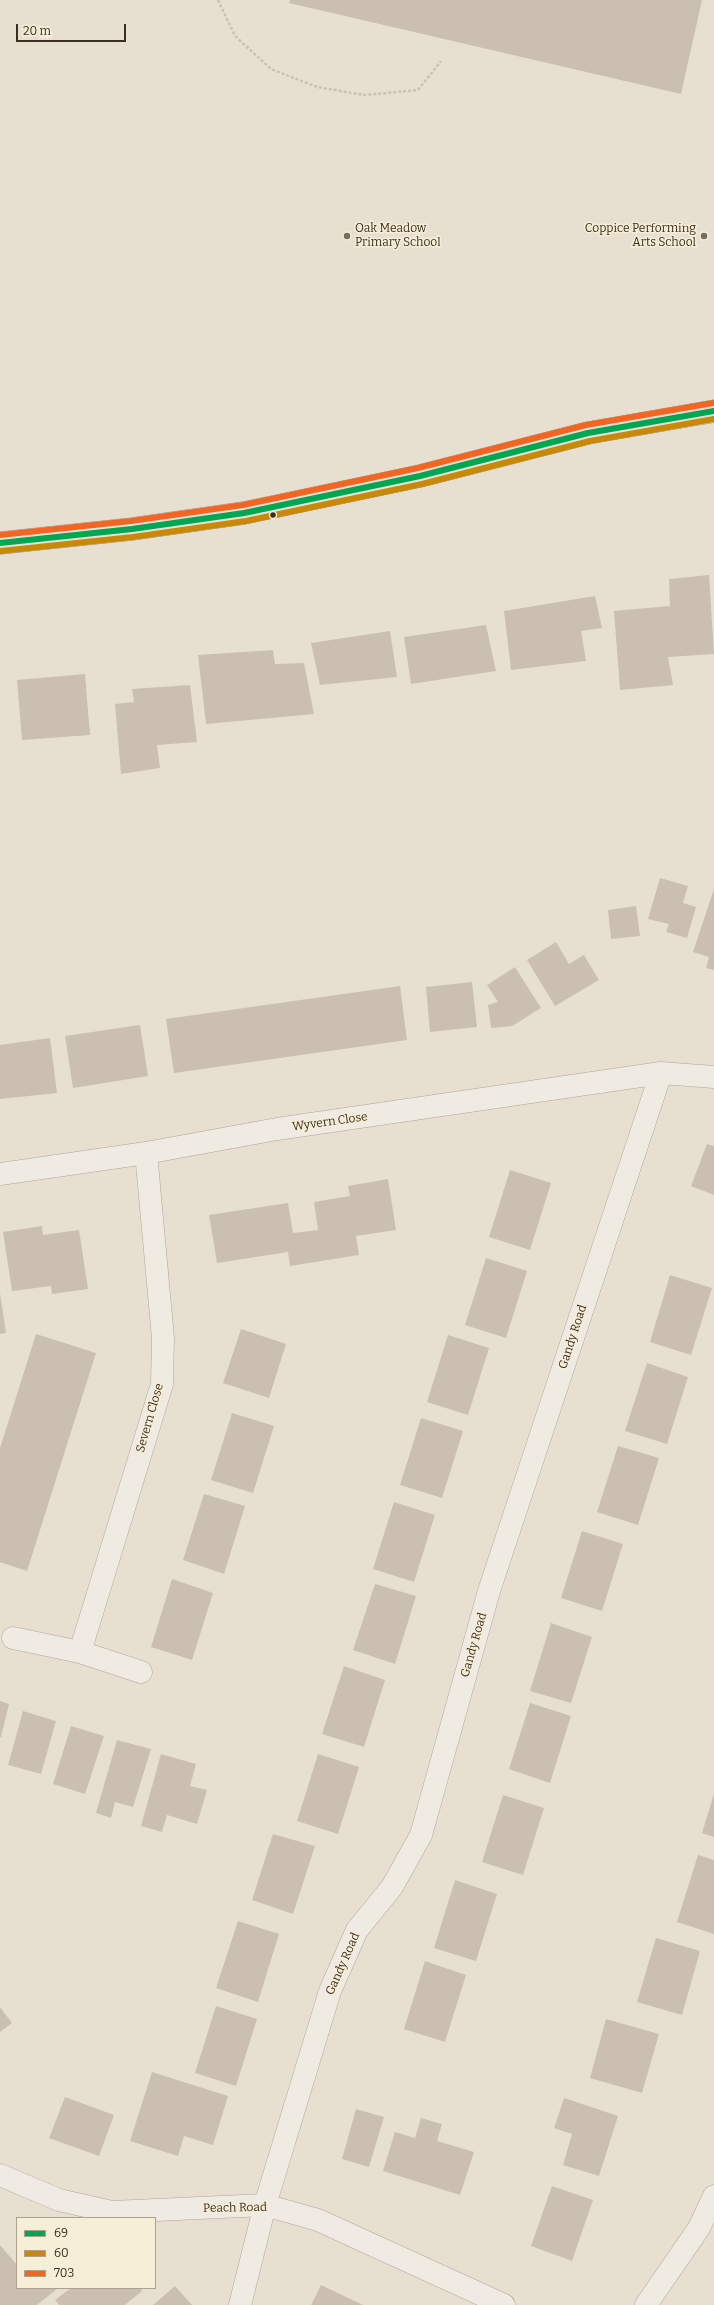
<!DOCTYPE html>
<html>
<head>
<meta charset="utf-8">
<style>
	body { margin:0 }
	#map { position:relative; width:714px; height:2305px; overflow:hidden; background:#e7e0d1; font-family:Bitter,serif }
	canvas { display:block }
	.legend { position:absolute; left:16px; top:2217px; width:140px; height:72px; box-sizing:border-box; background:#f7eed8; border:1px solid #ada18e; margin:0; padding:5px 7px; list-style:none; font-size:12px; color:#3d2e20 }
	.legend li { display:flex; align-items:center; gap:8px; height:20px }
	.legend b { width:20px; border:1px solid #ada18e }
	.scale { position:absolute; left:16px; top:24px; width:110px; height:18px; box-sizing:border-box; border:2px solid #3d2e20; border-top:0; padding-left:5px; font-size:12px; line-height:14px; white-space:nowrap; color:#3d2e20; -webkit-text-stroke:3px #f7eed8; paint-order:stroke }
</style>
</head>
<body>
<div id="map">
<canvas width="714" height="2305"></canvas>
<ul class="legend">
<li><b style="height:5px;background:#00a651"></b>69</li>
<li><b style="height:5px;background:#c88808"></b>60</li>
<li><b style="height:5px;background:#f26522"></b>703</li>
</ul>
<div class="scale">20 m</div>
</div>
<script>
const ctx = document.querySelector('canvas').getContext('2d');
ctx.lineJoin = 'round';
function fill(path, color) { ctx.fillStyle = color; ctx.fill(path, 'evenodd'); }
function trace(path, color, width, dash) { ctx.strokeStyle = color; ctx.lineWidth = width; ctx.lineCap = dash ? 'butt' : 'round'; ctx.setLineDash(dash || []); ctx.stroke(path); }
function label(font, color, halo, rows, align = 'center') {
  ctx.font = font + ' Bitter,serif'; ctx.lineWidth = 3; ctx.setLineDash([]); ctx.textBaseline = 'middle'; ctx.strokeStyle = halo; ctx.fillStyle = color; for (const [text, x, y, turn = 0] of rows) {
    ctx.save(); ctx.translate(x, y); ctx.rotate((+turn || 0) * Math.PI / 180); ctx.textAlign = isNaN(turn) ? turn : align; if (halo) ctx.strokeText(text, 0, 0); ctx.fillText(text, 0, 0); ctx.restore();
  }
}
fill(new Path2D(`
	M290,0h412l-21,94 -392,-91z
	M709,575l5,79 -46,3 5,28 -53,5 -6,-79 56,-5 -1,-27z
	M595,596l7,32 -21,3 5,30 -75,9 -7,-59z
	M486,625l10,46 -85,13 -7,-47z
	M390,631l7,46 -77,8 -9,-42z
	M273,650l2,14 29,-1 10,51 -108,10 -8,-69z
	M85,674l5,61 -68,5 -5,-60z
	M190,685l7,57 -40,3 3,23 -39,6 -6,-70 19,-2 -2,-13z
	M660,878l28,8 -5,17 13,4 -9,31 -21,-6 3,-8 -21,-5z
	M714,889v81l-8,-2 3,-11 -16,-5z
	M636,906l4,30 -29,3 -3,-29z
	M556,942l13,22 15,-9 15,25 -44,26 -28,-46z
	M515,967l26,41 -29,18 -21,2 -3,-23 10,-3 -11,-17z
	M472,982l5,45 -47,5 -4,-45z
	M400,986l7,54 -233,33 -8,-54z
	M140,1025l8,51 -75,12 -8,-52z
	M50,1038l7,55 -57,6v-54z
	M707,1144l7,2v49l-23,-9z
	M510,1170l41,13 -21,67 -41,-13z
	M388,1179l8,51 -40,6 3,19 -69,11 -2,-14 -71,11 -8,-48 79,-12 5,30 25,-3 -4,-28 36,-6 -2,-10z
	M42,1226l1,9 36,-5 9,59 -36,5 -1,-8 -39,5 -9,-59z
	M486,1258l41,13 -21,67 -41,-13z
	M670,1275l42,13 -21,67 -41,-13z
	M0,1293l6,40 -6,1z
	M241,1329l45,15 -17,54 -46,-15z
	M36,1334l60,19 -69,218 -27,-9v-114z
	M448,1335l41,13 -21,67 -41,-13z
	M647,1363l41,14 -21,67 -42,-13z
	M232,1413l42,13 -21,67 -42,-13z
	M421,1418l42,13 -21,67 -42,-13z
	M618,1446l41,12 -21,67 -41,-13z
	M204,1494l41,12 -21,68 -41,-14z
	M394,1502l41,13 -21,67 -41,-13z
	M582,1531l41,13 -21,67 -41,-13z
	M172,1579l41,14 -21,67 -41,-13z
	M375,1584l41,12 -21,68 -42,-14z
	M551,1623l41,14 -21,66 -41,-12z
	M344,1666l41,14 -21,67 -42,-13z
	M0,1701l9,3 -8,33h-1z
	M530,1703l41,13 -21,67 -41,-14z
	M23,1711l33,10 -15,53 -33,-9z
	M71,1726l33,10 -19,58 -32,-10z
	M117,1740l34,9 -18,58 -18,-5 -4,16 -15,-5z
	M161,1754l35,10 -6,22 17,4 -10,34 -30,-9 -5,17 -21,-6z
	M318,1754l41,13 -21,67 -41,-13z
	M714,1794v43l-12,-4z
	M503,1795l41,13 -21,67 -41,-13z
	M273,1834l42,12 -22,68 -41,-14z
	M698,1855l16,5v74l-37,-12z
	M455,1880l42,14 -21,67 -42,-13z
	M238,1921l41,13 -21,68 -42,-14z
	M656,1938l44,13 -18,64 -45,-13z
	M425,1961l41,14 -21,67 -41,-13z
	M216,2006l41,13 -21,67 -41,-13z
	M0,2007l12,16 -12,9z
	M606,2019l53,15 -17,59 -52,-15z
	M152,2072l76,24 -15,49 -29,-9 -6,20 -48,-15z
	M65,2097l49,18 -15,41 -50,-18z
	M564,2098l54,18 -19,60 -36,-11 9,-31 -18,-6z
	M356,2109l28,8 -15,50 -27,-8z
	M421,2118l21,6 -5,17 37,11 -14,43 -77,-24 12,-39 20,6z
	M552,2186l41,14 -21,61 -41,-15z
	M0,2245l17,20v23h41l-21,17h-37z
	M321,2285l42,20h-52z
	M175,2286l17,19h-39z
	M71,2288h69l2,3 -17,14h-66l-4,-5z`), '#cbbfb2');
const minor = new Path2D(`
	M0,1174l146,-21 131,-24 384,-56 53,4
	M13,1638l67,14 61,20
	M80,1652l82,-268 1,-46 -17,-185
	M0,2175l59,25 53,12 153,-7 53,15 186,85
	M240,2305l25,-100 65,-214 27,-61 35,-43 29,-52 68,-244 172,-518
	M646,2305l53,-77 15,-32`);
const major = new Path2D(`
	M0,543l132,-14 112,-16 176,-37 168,-43 126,-22`);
trace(minor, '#ada599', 23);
trace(major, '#928b80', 23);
trace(new Path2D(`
	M218,0l17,36 36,33 46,18 47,8 54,-5 23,-29`), '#c8c2b9', 2.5, [3, 2]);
trace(minor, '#efebe3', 22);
trace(major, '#e6e1d4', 22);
trace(new Path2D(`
	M0,543l132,-14 112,-16 176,-37 168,-43 126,-22`), '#00a651', 6);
trace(new Path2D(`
	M1,551l132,-14 113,-16 176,-37 168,-43 124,-22`), '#c88808', 6);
trace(new Path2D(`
	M0,535l131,-14 112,-16 175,-37 168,-43 127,-22`), '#f26522', 6);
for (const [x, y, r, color] of [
	[347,236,4,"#786c5e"],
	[704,236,4,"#786c5e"],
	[273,515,3.5,"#3d2e20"]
]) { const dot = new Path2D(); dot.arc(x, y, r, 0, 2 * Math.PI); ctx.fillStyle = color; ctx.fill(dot); trace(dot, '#f7eed8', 1.5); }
label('12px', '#3d2e20', '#f7eed8', [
	["Oak Meadow",355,229],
	["Primary School",355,243],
	["Coppice Performing",696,229,"right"],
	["Arts School",696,243,"right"]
], 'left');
label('12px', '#3d2e20', '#f7eed8', [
	["Wyvern Close",330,1122,-8],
	["Gandy Road",573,1337,-72],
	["Severn Close",150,1418,-74],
	["Gandy Road",474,1645,-74],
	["Gandy Road",343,1964,-66],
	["Peach Road",235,2208,-1]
]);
</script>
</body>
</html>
